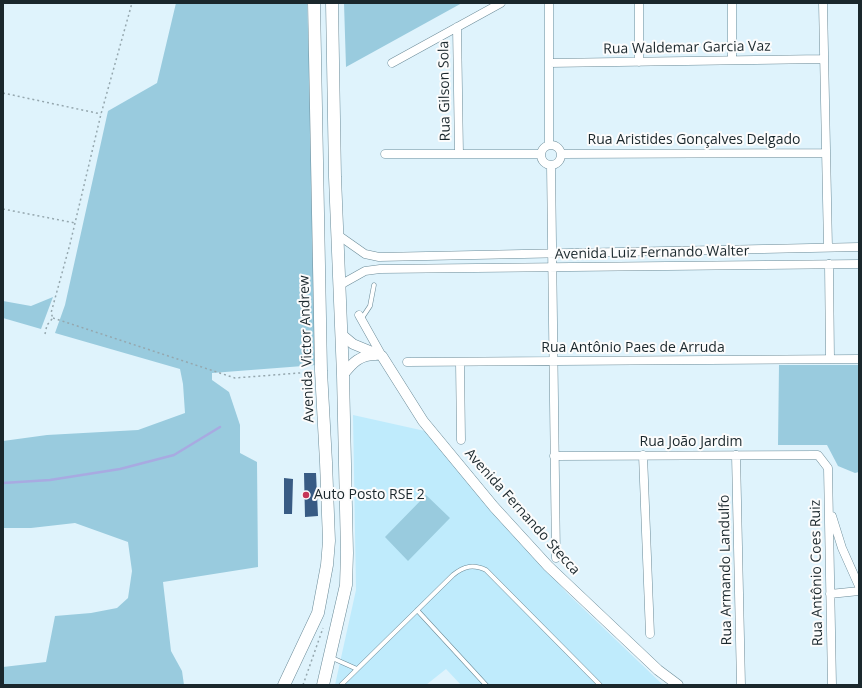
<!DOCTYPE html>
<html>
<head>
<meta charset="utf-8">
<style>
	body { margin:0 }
	#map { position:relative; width:862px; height:688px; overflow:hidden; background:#dff3fc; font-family:"Open Sans",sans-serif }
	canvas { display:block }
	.frame { position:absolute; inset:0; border:4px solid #1a272c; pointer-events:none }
</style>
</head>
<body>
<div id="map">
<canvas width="862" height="688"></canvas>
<div class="frame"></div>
</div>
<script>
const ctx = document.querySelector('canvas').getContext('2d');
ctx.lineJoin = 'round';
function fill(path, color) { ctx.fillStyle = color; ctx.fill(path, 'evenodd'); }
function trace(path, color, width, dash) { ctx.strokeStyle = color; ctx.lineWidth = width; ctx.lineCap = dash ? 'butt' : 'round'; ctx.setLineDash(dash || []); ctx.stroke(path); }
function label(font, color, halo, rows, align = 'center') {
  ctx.font = font + ' "Open Sans",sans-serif'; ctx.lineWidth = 4; ctx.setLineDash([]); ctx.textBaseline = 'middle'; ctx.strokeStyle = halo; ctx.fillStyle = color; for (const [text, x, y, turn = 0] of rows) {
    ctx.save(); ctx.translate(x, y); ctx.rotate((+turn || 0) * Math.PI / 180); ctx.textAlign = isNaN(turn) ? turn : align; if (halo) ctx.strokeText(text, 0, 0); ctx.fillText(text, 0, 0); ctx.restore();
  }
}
fill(new Path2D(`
	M353,415l72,16 142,162 96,92h-202l-15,-16 -20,16h-91l21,-95z`), '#bfebfc');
fill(new Path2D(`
	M176,3h131l5,131 4,231 -104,8v7l17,12 11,33v28l17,9 1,105 -95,15 8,69 11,20 2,14h-181v-18l43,-5 9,-46 36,-3 26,-5 11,-10 4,-27 -4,-29 -53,-19 -44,5h-28v-87l44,-6 91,-5 47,-17 -2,-29 -3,-15 -125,-36 10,-28 43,-194 49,-28z
	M344,3h118l-116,64z
	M53,297l-12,32 -38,-11v-17l28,5z
	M779,365h80v107l-4,1 -17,-7 -11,-21h-49z
	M426,495l24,23 -42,43 -23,-24z`), '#99cbde');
trace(new Path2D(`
	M3,483l47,-3 70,-11 54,-14 46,-28`), '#a8aae1', 2.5);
fill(new Path2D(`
	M304,473h12l2,43 -13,1z
	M284,478l9,1 -1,35h-8z`), '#385b84');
const service = new Path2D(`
	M362,318l8,-12 4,-21
	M417,610l69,75
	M330,657l27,12
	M341,685l112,-110c11,-9 20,-11 33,-5l114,115`);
const minor = new Path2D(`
	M549,3v142
	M639,3v59
	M732,3v57
	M823,3l5,244
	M457,27l2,127
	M392,63l109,-60
	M549,63l275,-4
	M541 155a10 10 0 1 1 20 0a10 10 0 1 1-20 0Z
	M385,154h156
	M561,154l265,-1
	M551,165l5,393
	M338,235l27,19 14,3 480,-10
	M829,264l1,95
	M340,285l25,-14 15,-2 479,-5
	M359,315l23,41
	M407,362l452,-3
	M460,362l1,78
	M643,455l7,179
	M736,455l5,230
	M554,456l264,-1 10,13 4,217
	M832,516l10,32 17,38
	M830,594l29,-3`);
const tertiary = new Path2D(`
	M341,334l12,10 29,12 41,65 71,86 54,59 110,104 20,15
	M343,375c10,-13 17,-20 33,-20`);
const secondary = new Path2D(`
	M284,685l34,-72 9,-48 2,-24 -3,-79 -5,-91 -7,-368
	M323,685l23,-100 1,-32 -4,-178 -8,-198 -3,-174`);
trace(service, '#6b8b98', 5);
trace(minor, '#6b8b98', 9);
trace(tertiary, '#6b8b98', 11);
trace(secondary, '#6b8b98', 13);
trace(new Path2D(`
	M3,93l98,21
	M3,209l72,14
	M53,318l182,60 77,-6
	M45,334l2,-9 6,-7 -2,-5 19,-69 31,-130 31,-111
	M303,685l20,-57`), '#95a7ae', 1.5, [2, 3]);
trace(service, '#fff', 4);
trace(minor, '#fff', 8);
trace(tertiary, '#fff', 10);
trace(secondary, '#fff', 12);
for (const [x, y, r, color] of [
	[306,495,4,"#c63658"]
]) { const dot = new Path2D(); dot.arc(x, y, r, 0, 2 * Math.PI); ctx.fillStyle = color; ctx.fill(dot); trace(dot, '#fcfcfc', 1.5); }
label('14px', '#1a272c', '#fcfcfc', [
	["Rua Waldemar Garcia Vaz",687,48,-1],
	["Rua Gilson Sola",445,91,-91],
	["Rua Aristides Gonçalves Delgado",694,140],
	["Avenida Luiz Fernando Walter",652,253,-1],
	["Rua Antônio Paes de Arruda",633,348],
	["Avenida Victor Andrew",307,349,-92],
	["Rua João Jardim",691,442],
	["Avenida Fernando Stecca",522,512,48],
	["Rua Armando Landulfo",726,570,-91],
	["Rua Antônio Coes Ruiz",817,573,-91]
]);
label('14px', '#1a272c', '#fcfcfc', [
	["Auto Posto RSE 2",314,495]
], 'left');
</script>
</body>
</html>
